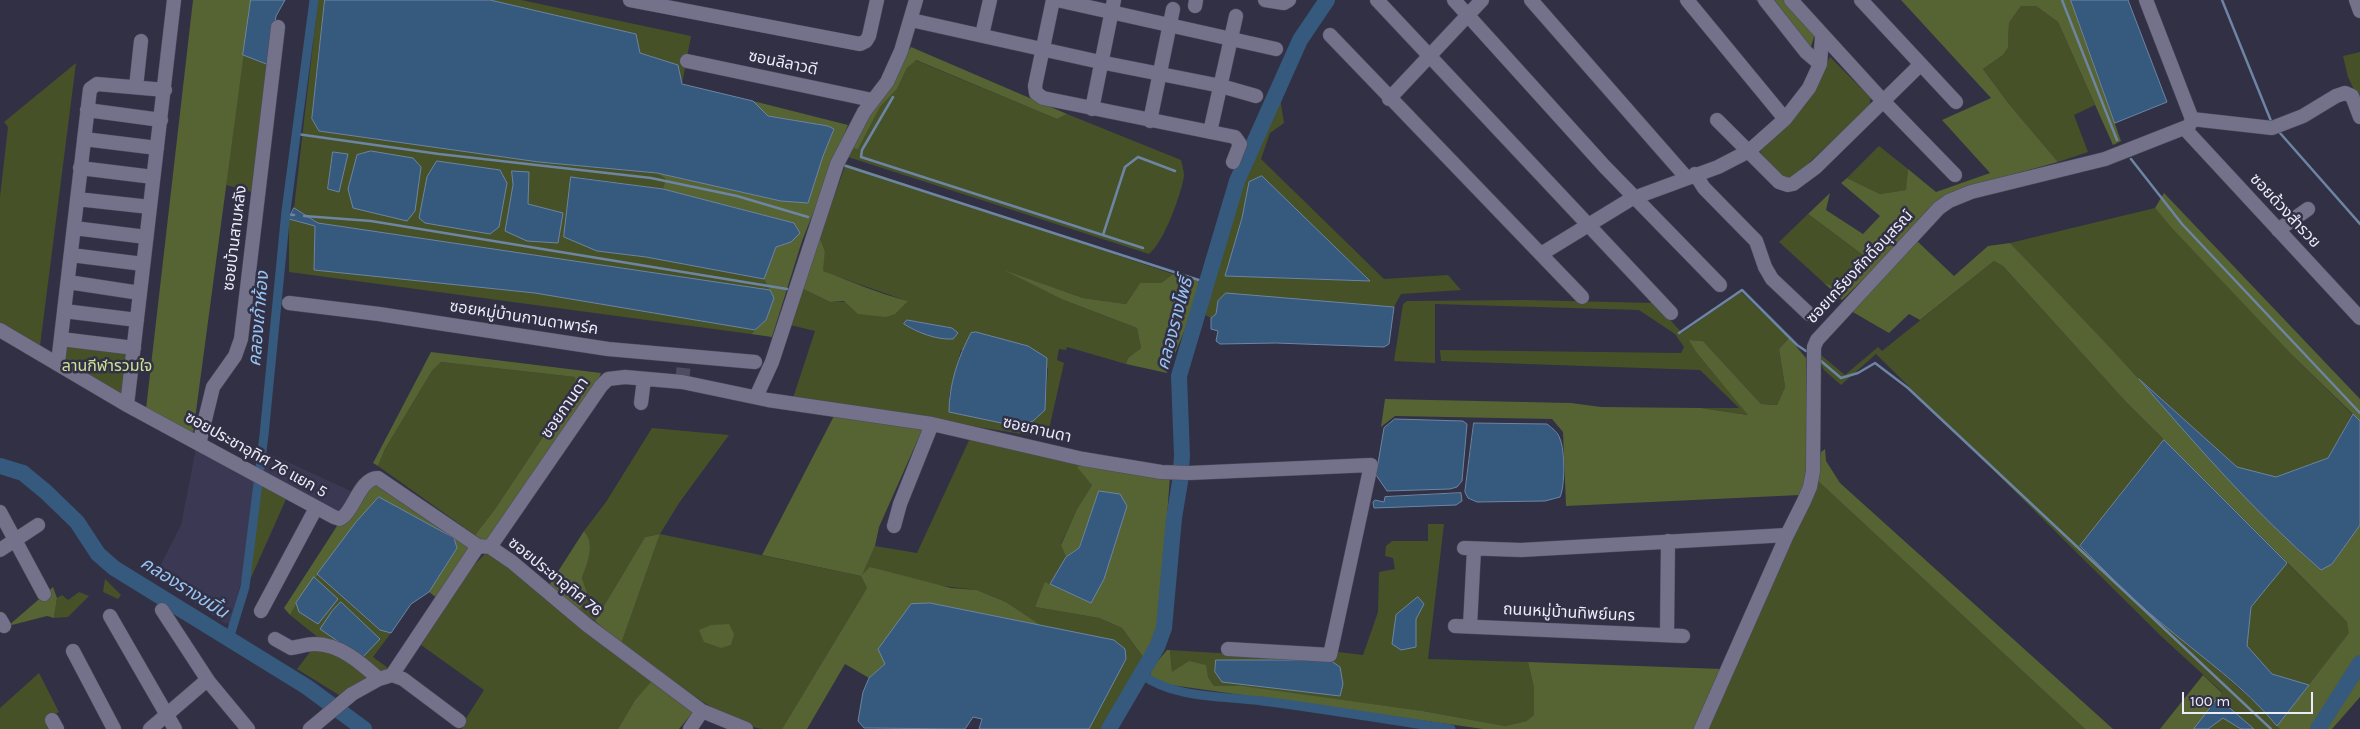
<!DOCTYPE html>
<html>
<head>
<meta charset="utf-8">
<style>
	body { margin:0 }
	#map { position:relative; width:2360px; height:729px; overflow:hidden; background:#323045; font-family:Karla,sans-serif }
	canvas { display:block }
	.scale { position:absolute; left:2182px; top:692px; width:131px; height:22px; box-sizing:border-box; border:2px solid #ecebf9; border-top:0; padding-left:6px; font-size:15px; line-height:18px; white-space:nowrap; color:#ecebf9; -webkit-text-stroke:4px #323045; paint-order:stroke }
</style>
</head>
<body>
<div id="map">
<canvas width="2360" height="729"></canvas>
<div class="scale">100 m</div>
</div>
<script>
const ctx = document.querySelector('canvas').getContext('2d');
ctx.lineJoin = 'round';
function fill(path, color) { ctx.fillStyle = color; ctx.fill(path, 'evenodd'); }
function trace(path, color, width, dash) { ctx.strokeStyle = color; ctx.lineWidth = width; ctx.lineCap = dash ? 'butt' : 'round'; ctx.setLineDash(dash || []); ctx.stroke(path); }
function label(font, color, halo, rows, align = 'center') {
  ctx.font = font + ' Karla,"Noto Sans Thai",sans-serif'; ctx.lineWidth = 5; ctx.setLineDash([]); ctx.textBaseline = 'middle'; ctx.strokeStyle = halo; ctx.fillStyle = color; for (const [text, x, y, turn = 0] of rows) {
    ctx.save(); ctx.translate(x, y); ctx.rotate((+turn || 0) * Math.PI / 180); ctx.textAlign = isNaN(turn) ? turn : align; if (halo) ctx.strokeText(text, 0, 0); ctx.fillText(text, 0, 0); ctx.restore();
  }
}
fill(new Path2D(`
	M196,448l58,32 -11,94 -13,50 -6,-1 -69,-47 26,-51z
	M266,452l89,41 -13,22 -82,-41z`), '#3a3853');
fill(new Path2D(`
	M318,0h7l-13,119 7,12 220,31 118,11 10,6 -4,10 -86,-12 20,74 49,6 118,22 6,11 -452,-67 -24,-15zM333,153l14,1 -8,38 -11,-3zM478,167l22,3 7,13 -8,44zM513,185l15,19 -23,27z
	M490,0h31l170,36 -9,48 -4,-19 -38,-12 -4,-19z
	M2021,6h15l22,16 37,83 -21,10 14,37 -30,10 -49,-58 -26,-35 20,-14 5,-7 1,-25z
	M2360,52v51l-12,-26 -5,-21z
	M243,55l26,10 -17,127 -26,-7z
	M1830,57l41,41 -2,8 -74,70 -11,3 -24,-27 2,-5 26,-23 18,-20z
	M915,60l142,59 10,-5 114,46c1,5 3,11 3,16 -3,19 -20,66 -35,78l-301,-97 4,-9h6l22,-41 17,-18 10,-21z
	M76,63l-36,283 -40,-22v-127l8,-70 -4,-5z
	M1280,98l4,25 -14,10 -9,26 123,120 64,-4 13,15 -60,4 -7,13 -176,-6 -2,13 -5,4 -6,-3 36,-133zM1262,177l107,103v1l-143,-5 16,-58z
	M1879,146l29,23 -1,21 -27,4 -33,-16z
	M846,164l327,110 -12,9h-21l-14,21 -43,-6 -74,-26 52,27 76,29 4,20 -13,10 -2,6 -59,-17 -1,3 -7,-1 -2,11 7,3 -17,75 -254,-40 22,-67 -25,-6 11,-37 29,14 77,-1 -85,-30 3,-20 -6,-15zM907,320l45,8 -7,11 -34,-10zM961,350l87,18 -3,42 -76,5 -20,-3v-17z
	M2155,208l135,145 62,61 -24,44 -53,19 -38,-10 -98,-88 -129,-136z
	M1808,214l55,41 -9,18 -20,13 -10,-3 -45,-41z
	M289,219l26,7 -1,44 221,23 220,37 -4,4 -462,-62z
	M1994,261l9,5 123,136 38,38 -84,107 188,167 12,15h-26l-36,-31 4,-6 -61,-56 -285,-282 -35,31 -17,-15 -6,-12 3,-3 24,20 33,-28 4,4z
	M1741,292l48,46 -10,11 6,38 -8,18 -16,-1 -58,-63 -13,-1 6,12 53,63 -48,-7h38l-39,-38 -259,-9 -1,-11 241,3 3,-6 -9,-13 -36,-24 -204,-6v59l-41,-2 9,-57 4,-3 119,-1 129,3 27,30z
	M63,343l63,9 -5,42 -61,-36z
	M441,362l134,15 1,10 -81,122 -20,26 -97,-69 7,-17 47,-78z
	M652,428l77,7 -50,68 -19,31 201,42 14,-30 42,7 54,-117 117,27 4,22 -15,24 -16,35 5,13 -16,27 -4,-1 -11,24 64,11 23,10 21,29 -39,72h-15l25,-89 -72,-14 -36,-24 -29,-12 -116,-14 6,12 -85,141c-6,0 -13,0 -19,0 -39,-5 -109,-62 -142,-85l39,-110 -15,3 -50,84 -16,-10 9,-16 -6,-17c5,-15 14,-34 2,-47l22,-29z
	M1817,480l268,249h-377z
	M258,483l29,14 -37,83 -1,-4z
	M1428,524h16l-16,135 100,3 6,26v27l-6,6 -23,5 -82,-15 -181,-24 -28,-1 -6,-9 -36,-5 -2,-22 112,7 56,-5 25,3 15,-43 1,-40 16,-3 -2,-11 -8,-2 1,-10 6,-5h36z
	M485,554l8,1 166,131 -8,-3 -16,17 -17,29h-156l1,-6 21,-33 -63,-45 51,-78z
	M2287,563l60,59 3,11 -41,52 -37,-11 -25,-28 4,-39z
	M317,574l63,56 11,3 -18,24 15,11 -49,27 -42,-26 23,-30 -30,-24 6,-12 3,9 38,-12 -23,-23z
	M105,579l16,16 -3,4 -15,-7z
	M79,592l10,4 -21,21 -14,1 3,-20 5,-3 6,5z
	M39,673l20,39 -13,7 5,10h-51v-21z
	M2223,718l17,9 1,2h-33z`), '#465128');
fill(new Path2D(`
	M193,0h58l-58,434 -47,-25z
	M1756,0h30l29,34 -9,28z
	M1901,0h170l50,141 -8,4 -55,-123 -22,-16h-15l-12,17 -1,25 -5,7 -20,14 26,35 49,58 -73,20 -44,16 -14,12 -34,40 -51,50 -18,-17 10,3 20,-13 9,-18 -55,-41 22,-21 -4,17 37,24 17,-18 -39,-33 6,-5 33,16 26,-4 2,-21 28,23 54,-19 -48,-53 49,-22z
	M911,47l156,67 -10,5 -141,-59 -9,8 -10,21 -17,18 -22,42 -6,-1 16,-37z
	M753,101l95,24 -46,116 -30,96 -21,-3 15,-14 8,-22 -10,-19 12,-32 15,-5 3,-19 -131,-34 3,-10 -9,-6 124,28 42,-45 11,-27 -6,-3 -60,-10z
	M2164,193l196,206v22l-70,-68 -118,-125 -17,-20z
	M819,236l6,15 -2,20c28,10 56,23 85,30l-13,13 -9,3 -28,-3 -14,-13 -14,1 -29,-14z
	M1917,241l37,35 34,-30 22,-3c43,45 86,89 128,135 60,65 115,133 182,191l12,-5 28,-39v131l-48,73h-32l-3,-3 72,-93 -2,-11 -221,-220 -123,-136 -9,-5 -74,59 -11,-6 -20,19 -38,-22z
	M1004,270l79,28 43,6 14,-21h21l12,-9 25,7 3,9 -34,83 -41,-9 2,-6 13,-10 -4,-20 -76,-29z
	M1789,338l17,20v70l3,41 -9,26 -234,11 -3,-74 -11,-13 -157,-3 -14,11 4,-28 186,4 30,4 100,1 47,7 -52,-63 -7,-12 14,1 58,63 16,1 8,-18 -6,-38z
	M431,352l170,21 -5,14 -111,155 -10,-7 20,-26 81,-122 -1,-10 -134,-15 -9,9 -47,78 -7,17 -5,-3z
	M835,414l88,14 -44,99 -4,19 -13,29 8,-8 81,21 26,2 29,12 36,24 -112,-23 -45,61 -16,14 -24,-14 -38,65h-25l85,-141 -6,-12 -99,-21z
	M1825,449l1,12 14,22 273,246h-28l-268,-249 4,-28z
	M1088,463l82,13 -11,150 -16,31 -21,-29 -23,-10 -64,-11 10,-25 46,21 8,-112 -20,57 -13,9 -5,-12 16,-36 15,-24 -15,-18z
	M382,484l92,63 -36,52 -9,-7 28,-44 -78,-51c-18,20 -33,40 -48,61 -15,19 -29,34 -41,57l-6,-7 53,-82 5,-1 30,-40z
	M584,531c12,13 3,33 -2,47l6,17 -9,16 -31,-24z
	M660,534l-39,110 -26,-23 50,-84z
	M53,587l4,11 -3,20 -7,-2 -39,10z
	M729,624l5,10 -3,11 -10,3 -17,-6 -5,-12 12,-5z
	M1167,650h3l2,22 17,-11 17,4 2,12 6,9h28l181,25 82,15 22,-5 7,-6v-27l-6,-26 194,7 -28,60h-211l-312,-44 -20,-6 -1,-9z
	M2203,675l19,18 -28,36h-34z
	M2360,677v20l-28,32h-8z
	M651,682l43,29 -15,18h-61l17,-29z`), '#566332');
const water = new Path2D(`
	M251,0h34l-9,16 -7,49 -26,-10z
	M325,0h165l146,34 4,19 38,12 4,19 71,17 15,15 60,10 6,3 -11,27 -15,47 -27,-2 -124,-28 -118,-11 -220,-31 -7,-12z
	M2071,0h57l39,102 -52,21z
	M371,151l42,7 8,9 -6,44 -8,10 -54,-13 -5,-19 9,-34z
	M333,152l15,2 -9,38 -11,-3z
	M437,161l63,9 7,13 -8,44 -9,7 -65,-11 -6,-5 8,-41z
	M512,171l17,1 -1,32 35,9 -5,30 -31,-2 -22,-10 8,-46z
	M1262,176l108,105 -145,-5 17,-58 7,-36z
	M571,177l92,12 131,34 6,10 -9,9 -15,5 -12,32 -118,-22 -49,-6 -33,-14z
	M294,208l24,15 452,67 4,8 -8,22 -11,10 -220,-37 -221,-23 1,-44 -26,-7z
	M1226,293l168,14 -5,37 -5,3 -108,-4 -56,1 -4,-3 2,-10 -7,-2v-11l5,-4 2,-13z
	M907,320l45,8 6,5 -5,6c-16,1 -35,-6 -49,-15z
	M976,332l52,14 19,12 -2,52 -12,11 -11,3 -11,1 -62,-13c0,-27 9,-55 22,-79z
	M2139,379l98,88 39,10 52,-19 25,-44 7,7v104l-28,39 -11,6c-67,-58 -125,-125 -182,-191z
	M1395,419l68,2 4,3 -5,57 -5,6 -7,2 -63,2 -11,-16 8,-47z
	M1474,423l73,1c6,5 11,8 13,15 5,11 5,48 0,58l-15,4 -68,1 -9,-4 -3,-6z
	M2164,440l123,123 -36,44 -4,39 25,28 37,11 -32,41c-33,-40 -77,-70 -117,-104 -28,-23 -54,-50 -80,-76z
	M1099,491l21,3 7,12 -23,73 -13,24 -41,-19 16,-27 13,-9z
	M1461,493l1,8 -6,4 -82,3 -1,-6 2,-2 9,2 1,-5z
	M379,497l75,41 3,10 -28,44 -18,12 -20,29 -11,-3 -63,-56 39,-52z
	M314,577l24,22 -20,25 -19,-12 -3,-9z
	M1418,597l6,7 -8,15v28l-15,3 -9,-6 4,-29z
	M341,602l39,37 -18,19 -42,-29 12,-18z
	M930,603l184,37 11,9 1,10 -37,70h-110l3,-10 -9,-2 -8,12 -101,-1 -6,-7 5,-29 6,-14 16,-14 -7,-15 33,-45z
	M1216,660h114l10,7 3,17 -3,12 -118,-14 -7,-10z
	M2218,698l36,31h-13l-18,-11 -15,11h-14z`);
fill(water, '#36597e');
trace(water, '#6d85a3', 1);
trace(new Path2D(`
	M2062,0l55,140
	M2222,0l49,121
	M893,97l-31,53 -1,7 282,91
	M2280,133l80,91
	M297,134l142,20 212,24 86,18 71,21
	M2131,159l51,65 178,189
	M843,165l365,118
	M285,214l9,1
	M304,216l67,5 416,68
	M1103,235l22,-68 13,-10 37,14
	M1679,333l63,-43 55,55 9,6
	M1821,361l20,17 17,-5 17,-10 33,25 363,341`), '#6d85a3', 2.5);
trace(new Path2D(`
	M229,639l16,-52 19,-152 22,-224 28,-211
	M1141,674c33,25 82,22 121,27 63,8 126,19 189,28`), '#36597e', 9);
trace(new Path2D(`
	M0,466l23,7 23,19 31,30 21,32 16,14 193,119 57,42
	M1109,729l48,-82 7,-19 10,-110 6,-36 2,-26 -3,-80 58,-195 63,-141 27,-40
	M2318,729l42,-66`), '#36597e', 16);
trace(new Path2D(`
	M682,382l3,-27`), '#4e4c60', 14, [14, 7]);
const minor = new Path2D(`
	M630,0l230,44 6,-3 3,-5 8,-36
	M1053,0l-18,86 1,7 7,5 192,39 5,7 -7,18
	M1057,0l219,49
	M1265,0l19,3 5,-3
	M1377,0l294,313
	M1454,0l151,167 115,118
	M1531,0l155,177
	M1687,0l98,119
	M1765,0l41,52 14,12
	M1791,0l93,102 71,73
	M1861,0l95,102
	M2356,0l4,11
	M1195,6l1,-6
	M911,20l189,42 121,24 35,10
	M982,35l8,-35
	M1330,35l252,262
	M687,61l185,39
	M136,87l5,-46
	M1389,99l93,-99
	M1092,109l22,-109
	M87,110l74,10
	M2192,119l80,9 31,-12 33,-20 9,-3 7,3 8,21
	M1717,120l62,62 9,3 5,-1 23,-17 104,-102
	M1150,121l23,-112
	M2185,129l175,189
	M1210,132l26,-116
	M84,139l73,9
	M80,168l73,9
	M1695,174l9,14 52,53 9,26 7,12 37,35
	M77,199l73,8
	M74,228l72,9
	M2278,230l30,-21
	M1541,254l90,-55 87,-32 31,-16 36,-32 24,-31 11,-24 2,-27
	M71,255l72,9
	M68,282l72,11
	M289,303l90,11 229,35 147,13
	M64,311l73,9
	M0,330l127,75 207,112 6,2 4,-3c11,-10 17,-38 34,-38l100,68
	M61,339l73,9
	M58,363l32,-274 7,-5 68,6
	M756,397l16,-35 65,-198 27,-52 23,-30 14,-31 15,-51
	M641,403l3,-24
	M127,405l47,-405
	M199,444l14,-57 22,-31 6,-17 37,-312
	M0,512l44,82
	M894,526l6,-22 32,-80
	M490,547l111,-161 7,-7 17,-2 57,5 86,18 164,24 151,35 78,13 28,1 182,-8 -41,190 -102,-6
	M1464,548l57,2 266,-15
	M0,550l38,-25
	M162,610l47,72 39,47
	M261,611l55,-103
	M110,616l65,113
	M0,619l4,7
	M1455,626l228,10
	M1470,626l4,-77
	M1667,635l1,-94
	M275,639l16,9c8,-1 16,-4 24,-4 25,0 46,19 64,35
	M73,651l41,78
	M392,675l11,4 56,42
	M52,720l5,9
	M150,729l57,-49
	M310,729l42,-35 27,-15 13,-4 86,-129 12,1 22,15 75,63 115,86 44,18
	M690,729l12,-18
	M1701,729l86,-194 17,-34 6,-14 3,-16 1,-124 3,-7 122,-132 10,-7 22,-9 134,-33 84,-33 3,-7 -46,-119`);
trace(minor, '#4c4b5c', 15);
trace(minor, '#73728a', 14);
label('16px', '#ecebf9', '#323045', [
	["ซอนลีลาวดี",783,63,12],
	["ซอยด้วงสำรวย",2285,211,47],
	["ซอยบ้านสามหลัง",235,238,-83],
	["ซอยเกรียงศักดิ์อนุสรณ์",1860,267,-47],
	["ซอยหมู่บ้านกานดาพาร์ค",524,318,9],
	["ซอยกานดา",565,408,-55],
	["ซอยกานดา",1037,430,13],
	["ซอยประชาอุทิศ 76 แยก 5",256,455,29],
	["ซอยประชาอุทิศ 76",555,577,39],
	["ถนนหมู่บ้านทิพย์นคร",1569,613,3]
]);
label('16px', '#cce295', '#323045', [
	["ลานกีฬารวมใจ",107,366]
]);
label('italic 18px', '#98c4f3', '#323045', [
	["คลองเก้าห้อง",259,319,-85],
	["คลองรางโพธิ์",1175,324,-75],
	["คลองรางขมิ้น",184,588,32]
]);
</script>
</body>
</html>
